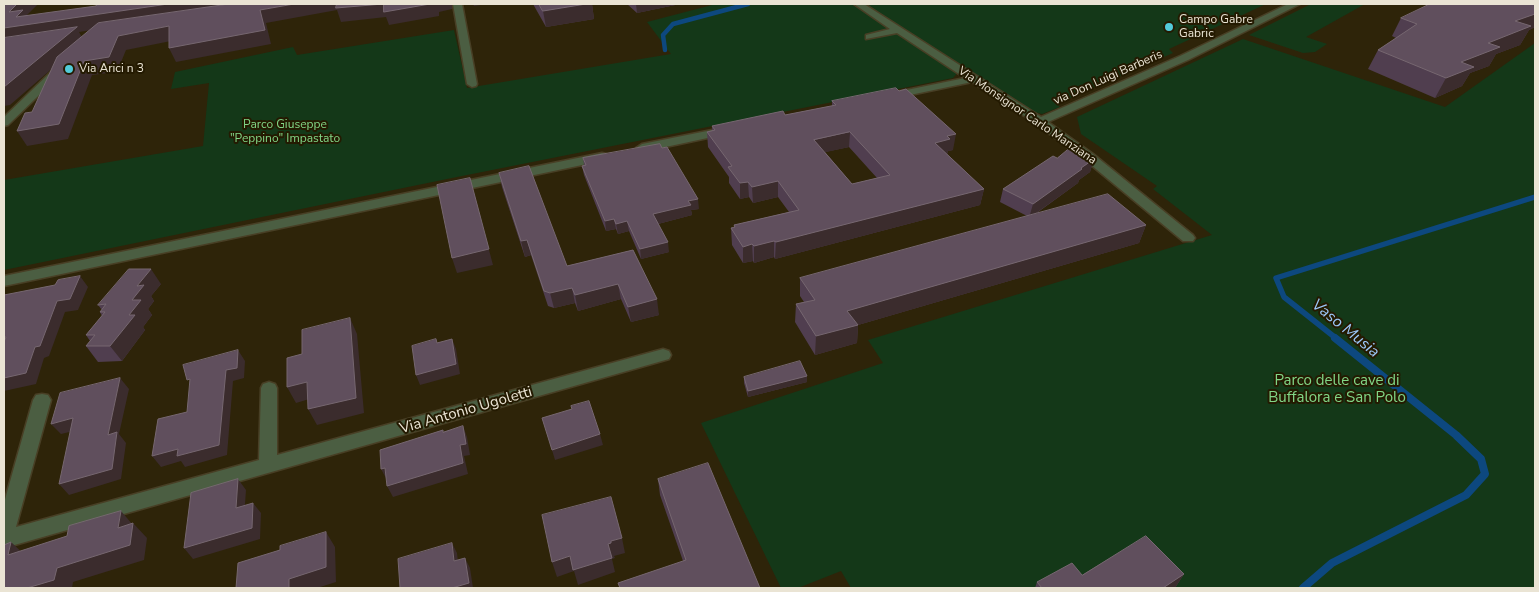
<!DOCTYPE html>
<html>
<head>
<meta charset="utf-8">
<style>
	body { margin:0 }
	#map { position:relative; width:1539px; height:592px; overflow:hidden; background:#2e2409; font-family:"Nunito Sans",sans-serif }
	canvas { display:block }
	.frame { position:absolute; inset:0; border:5px solid #eae4d4; pointer-events:none }
</style>
</head>
<body>
<div id="map">
<canvas width="1539" height="592"></canvas>
<div class="frame"></div>
</div>
<script>
const ctx = document.querySelector('canvas').getContext('2d');
ctx.lineJoin = 'round';
function fill(path, color) { ctx.fillStyle = color; ctx.fill(path, 'evenodd'); }
function trace(path, color, width, dash) { ctx.strokeStyle = color; ctx.lineWidth = width; ctx.lineCap = dash ? 'butt' : 'round'; ctx.setLineDash(dash || []); ctx.stroke(path); }
function label(font, color, halo, rows, align = 'center') {
  ctx.font = font + ' "Nunito Sans",sans-serif'; ctx.lineWidth = 4; ctx.setLineDash([]); ctx.textBaseline = 'middle'; ctx.strokeStyle = halo; ctx.fillStyle = color; for (const [text, x, y, turn = 0] of rows) {
    ctx.save(); ctx.translate(x, y); ctx.rotate((+turn || 0) * Math.PI / 180); ctx.textAlign = isNaN(turn) ? turn : align; if (halo) ctx.strokeText(text, 0, 0); ctx.fillText(text, 0, 0); ctx.restore();
  }
}
fill(new Path2D(`
	M716,4h142l102,66 -7,8 -506,101 -443,91v-90l199,-34 6,-63 -38,6 4,-17 118,-25 4,8 157,-25 13,58 204,-34 -24,-32z
	M864,4h402l-97,45 4,4 -116,51 3,3 -18,7 -8,-2z
	M1311,4h54l-59,33 21,7 -12,8 -12,1 -54,-18z
	M1243,39l202,68 90,-64v545h-684l-10,-17 -43,17h-17l-80,-165 182,-60 -15,-23 344,-105 -59,-46 4,-3 -76,-52 -4,-17z`), '#143818');
trace(new Path2D(`
	M665,50l-2,-15 10,-11 75,-20`), '#0d487f', 4.5);
trace(new Path2D(`
	M1337,339l-53,-42 -8,-19 259,-81`), '#0d487f', 5.5);
trace(new Path2D(`
	M1303,588l29,-25 134,-68 19,-21 -4,-15 -25,-24 -121,-97`), '#0d487f', 8);
const minor = new Path2D(`
	M453,4h9l15,80 -1,2 -4,1 -5,-3z
	M854,4h10l177,113 139,-61 108,-52h12l-112,56 -140,62 45,32 100,81 2,3 -2,3h-10l-98,-81 -53,-39 -60,-39 -81,17 -4,-1 -2,-2 2,-2 78,-16 -68,-45 -31,6v-4l24,-6z
	M60,66l5,3 -1,2 -56,54 -4,1v-9l52,-50z
	M727,127l4,2 2,2 -2,2 -89,19 -6,-4 6,-4z
	M602,153l4,1 2,3 -2,3 -602,126v-10z
	M663,349l6,2 2,4 -2,4 -665,189v-45l29,-103 3,-5 6,-1 6,1 3,5 -35,127 243,-67 2,-72 2,-4 6,-2 6,2 2,4v67z`);
trace(minor, '#483f25', 3);
fill(minor, '#4b5e42');
fill(new Path2D(`
	M533,4h59l2,15 -48,8z
	M627,4h53l-43,9z
	M1535,4v23l-6,3 -9,15 -24,9 -7,12 -19,7 -8,13 -27,12 -67,-29 10,-19 18,-12 -4,-2 9,-18z
	M832,101l121,49 -5,1 -1,3 37,35 -4,16 -205,54 -1,-2 -20,6 -1,-2 -10,2 -11,-18 -1,-17h3v-3l55,-13 -11,-15 -25,6 -4,-6 -9,2 -11,-16v-6l-21,-30 -1,-15 5,-1v-5l73,-11 47,-9zM849,147l28,31 -25,6 -27,-32z
	M583,158l116,51 -8,1 1,5 -34,9 11,28 -28,7 -12,-28 -11,3 -2,-5 -10,2 -22,-56 -2,-9 2,-1z
	M1057,158l37,1 -4,13 -11,8 -1,3 -44,32 112,10 -7,18 -281,82 -1,18 -42,12 -20,-33 1,-18 8,-2 -4,-6v-18l227,-62 -27,-14 3,-13z
	M499,173l68,93 66,-16 26,65 -28,7 -10,-23 -43,12 -3,-8 -21,5 -6,-2 -17,-51 -6,2 -23,-70z
	M161,284l-10,12 3,5 -6,8 4,6 -9,12 2,3 -23,31 -24,1 -12,-16 4,-5 -4,-6 16,-19 -2,-4 2,-2 -4,-5z
	M807,376v6l-59,15 -4,-14v-6z
	M658,479l102,109 -77,-27 -23,-66z
	M1184,574l-9,14h-140l2,-6 45,-7z`), '#503e4f');
fill(new Path2D(`
	M17,4h21l-12,12 142,-12h94l-183,28 5,9 -74,64 -6,1v-78l5,-16z
	M294,4h158v5l-13,3v4l-50,9 -3,-8 -45,5 -4,-12 -71,13 5,21 -95,18 -7,-14 91,-38z
	M473,4h14l-13,2z
	M586,4h6l2,15 -48,8 -3,-16z
	M636,4h44l-43,9z
	M1535,14v13l-6,3 -9,15 -24,9 -7,12 -19,7 -8,13 -27,12 11,-20 15,-16 27,-19 27,-22z
	M169,26l7,14 -50,10 -9,22 -25,3 -24,64 -41,7 -10,-15 67,-70 34,-25z
	M850,132l-1,15 -36,8 1,-15z
	M956,134l-3,16 -5,1 -1,4 -12,-12 12,-7z
	M1094,159l-4,13 -11,8 -1,3 -49,35 4,-14z
	M778,181v16l-25,6 -1,-16z
	M748,182l1,15 -9,2v-16z
	M984,189l-4,16 -205,54 1,-17z
	M474,193l19,72 -36,8 -5,-15z
	M698,199l1,10 -8,1 1,5 -38,10 -1,-11 35,-13z
	M614,219l2,10 -10,2 -1,-10z
	M627,221l2,10 -11,3 -2,-10z
	M1146,225l-7,18 -281,82 -1,18 -42,12 1,-19 31,-25z
	M527,240l4,15 -6,2 -4,-16z
	M774,241v16l-20,6v-17z
	M668,242l1,10 -28,7 -1,-10z
	M752,244l1,17 -10,2v-16z
	M151,269l10,15 -10,12 3,5 -6,8 4,6 -9,12 2,3 -23,31 -12,-15 19,-31 3,-15 5,-14z
	M80,276l8,11 -10,23 -13,2 -16,44 -5,2 -8,26 -32,7v-13l31,-31 22,-46z
	M618,284l3,15 -43,12 -3,-16z
	M572,288l3,15 -21,5 -4,-15z
	M657,299l2,16 -28,7 -3,-15z
	M350,318l7,16 7,79 -47,12 -9,-16z
	M452,339l4,10 4,25 -40,11 -4,-10z
	M238,350l7,11 -1,17 -11,3 -6,74 -42,12 -4,-6 -20,6 -9,-11 74,-86z
	M807,376v6l-59,15v-6z
	M120,378l9,11 -10,45 7,9 -5,36 -52,16 -10,-11 49,-49z
	M307,382l9,15 -20,6 -9,-16z
	M73,418l9,11 -21,5 -10,-10z
	M463,426l4,11 3,18 -6,1 4,18 -75,23 -6,-11 73,-41z
	M600,434l3,11 -48,15 -3,-10z
	M385,468l2,12 -6,-11z
	M238,479l8,11 -2,28 -8,-10z
	M253,503l8,10 -1,26 -67,20 -9,-11z
	M121,511l12,14v-2l14,15 -3,22 -71,22 -1,6h-45l91,-60z
	M326,532l9,15 1,35 -19,6h-28v-9z
	M622,538l3,15 -11,3 1,2 -3,1 3,13 -37,13 -4,-14 -17,6 -5,-15 56,-18 3,-3z
	M11,542l16,15 -19,-2z
	M452,543l5,10 2,18 -5,-10z
	M465,558l5,10 3,20h-21z
	M1184,574l-9,14h-12z`), '#3b2c2d');
const building = new Path2D(`
	M4,4h13l-8,8 14,-2 -7,7 80,-11 1,-2h71l-164,24z
	M229,4h65l-34,6 5,20 -96,18v-22l-51,10 -9,21 -25,4 -25,63 -42,7 8,-18 7,-1 25,-55 41,-34z
	M337,4h46l-47,4z
	M384,4h46l-46,8z
	M539,4h47l-43,7z
	M1430,4h105v10l-20,7 16,5 -43,17 12,4 -39,15 13,5 -28,11 -68,-28 39,-26 -16,-6z
	M77,27l-73,60v-49z
	M896,88l3,3 7,-2 50,45 -9,2 3,3 -15,4 49,46 -208,53 -2,-1 -20,5 -2,-2 -9,3 -12,-19 4,-1 -1,-2 65,-15 -21,-29 -26,6 -4,-5 -8,1 -12,-16 4,-1 -25,-34 8,-2 -3,-4 71,-15 2,4 51,-10 -4,-4zM850,132l40,43 -38,9 -38,-44z
	M660,144l2,4 5,-1 31,52 -10,2 3,4 -38,9 15,28 -28,7 -13,-28 -11,3 -2,-5 -9,2 -23,-55 4,-1 -3,-7z
	M1070,148l24,11 -13,9 1,1 -49,35 -30,-15 50,-33 4,2z
	M529,166l38,100 66,-16 24,49 -29,8 -10,-23 -43,11 -3,-7 -22,5 -6,-2 -17,-51 -6,1 -22,-68z
	M470,178l19,71 -37,9 -15,-73z
	M1108,194l38,31 -299,86 11,14 -42,11 -20,-32 19,-4 -15,-22z
	M129,269h22l-14,17 7,-1 -12,15h9l-12,15h6l-25,31h-24l9,-11h-9l19,-23h-5l6,-8 -8,1z
	M80,276l-10,23 -13,2 -17,45 -5,1 -9,26 -22,5v-36l2,-5h-2v-42l51,-10 3,-5z
	M350,318l6,80 -48,11 -1,-27 -20,5v-29l15,-4v-24z
	M436,339l1,4 15,-4 4,25 -40,11 -4,-29z
	M238,350l-1,18 -11,2 -7,75 -42,11 1,-7 -26,7 6,-37 29,-7 3,-33 -3,1 -4,-15z
	M800,361l7,15 -59,15 -4,-14z
	M120,378l-12,57 9,-3 -5,37 -53,15 14,-66 -22,6 9,-31z
	M589,401l11,33 -48,16 -10,-32 30,-9 -1,-3z
	M463,426l3,18 -6,1 3,18 -76,23 -2,-18 -4,1 -1,-19 63,-20v2z
	M708,463l52,125h-140l-2,-5 68,-23 -28,-81z
	M238,479l-2,29 17,-5 -1,25 -68,20 7,-55z
	M611,497l11,41 -11,3v2l-3,1 4,14 -39,12 -3,-14 -18,6 -10,-47z
	M121,511l-3,17 15,-5 -3,22 -73,23 -3,12 -27,8h-23v-43l7,-3 -3,13 59,-19 2,-10z
	M326,532v35l-37,12v9h-53l2,-25 42,-13v-4z
	M1146,536l38,38 -21,14h-121l-5,-6 35,-19 10,12z
	M452,543l2,18 11,-3 4,25 -17,5h-52l-2,-29z`);
fill(building, '#604f5d');
trace(building, '#766770', 1);
for (const [x, y, r, color] of [
	[1169,27,5,"#52cbd9"],
	[69,69,5,"#52cbd9"]
]) { const dot = new Path2D(); dot.arc(x, y, r, 0, 2 * Math.PI); ctx.fillStyle = color; ctx.fill(dot); trace(dot, '#241a01', 2); }
label('12px', '#eae4d4', '#241a01', [
	["Campo Gabre",1179,20],
	["Gabric",1179,34],
	["Via Arici n 3",79,69]
], 'left');
label('12px', '#eae4d4', '#241a01', [
	["via Don Luigi Barberis",1108,78,-24],
	["Via Monsignor Carlo Manziana",1027,116,34]
]);
label('12px', '#81d686', '#241a01', [
	["Parco Giuseppe",285,125],
	["\"Peppino\" Impastato",285,139]
]);
label('15px', '#81d686', '#241a01', [
	["Parco delle cave di",1337,381],
	["Buffalora e San Polo",1337,398]
]);
label('15px', '#eae4d4', '#241a01', [
	["Via Antonio Ugoletti",466,411,-16]
]);
label('italic 16px', '#9cc7f8', '#241a01', [
	["Vaso Musia",1345,329,39]
]);
</script>
</body>
</html>
